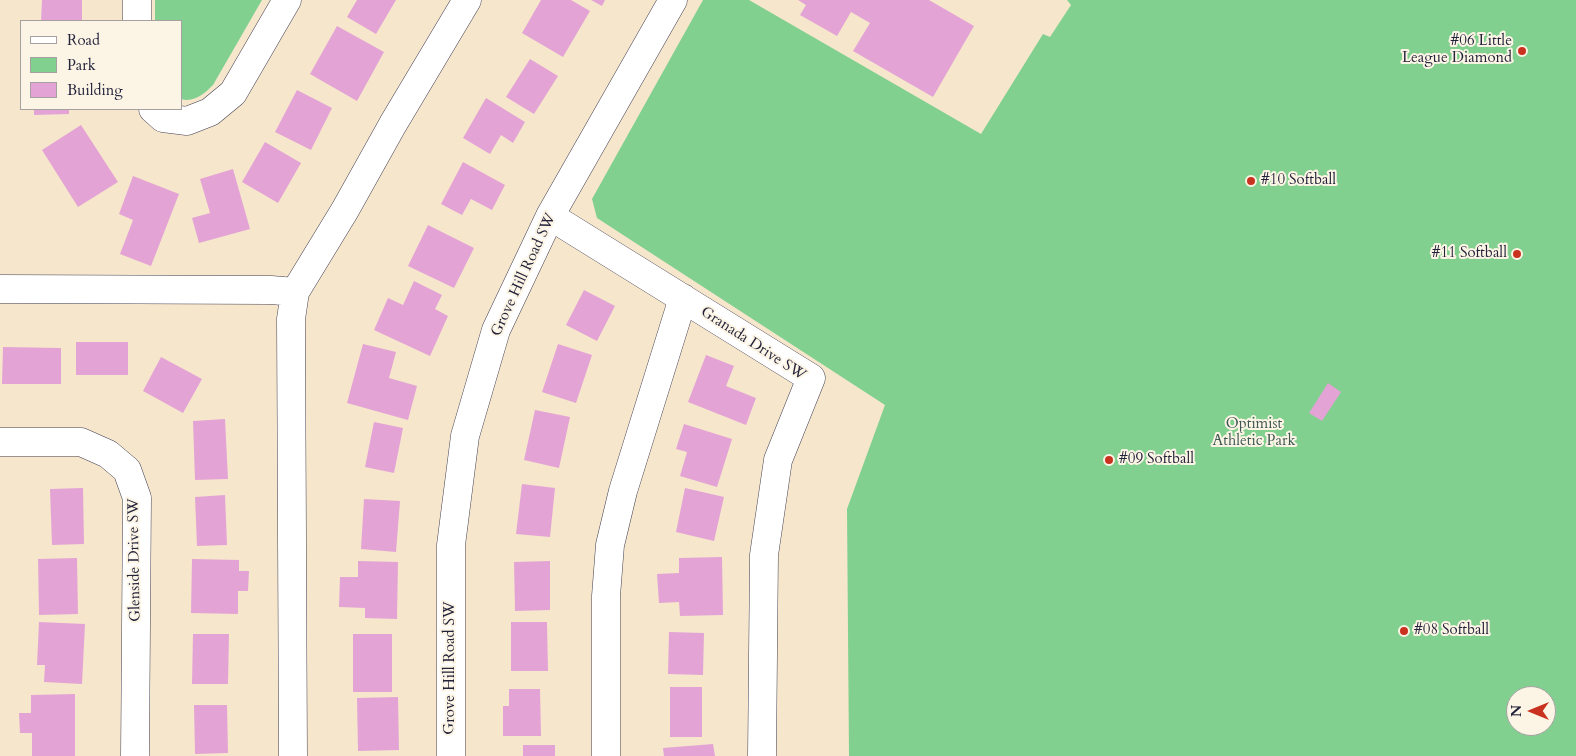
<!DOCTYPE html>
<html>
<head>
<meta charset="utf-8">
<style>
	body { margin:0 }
	#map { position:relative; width:1576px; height:756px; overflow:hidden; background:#f6e6cc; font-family:Cardo,serif }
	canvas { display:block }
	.legend { position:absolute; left:20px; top:20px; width:162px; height:90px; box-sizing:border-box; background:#fcf5e5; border:1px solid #a5a1a1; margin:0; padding:6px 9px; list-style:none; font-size:15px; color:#22223b }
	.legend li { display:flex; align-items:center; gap:10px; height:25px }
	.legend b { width:25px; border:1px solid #a5a1a1 }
	.north { position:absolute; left:1506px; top:686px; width:50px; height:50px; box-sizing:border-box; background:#fcf5e5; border:1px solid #a5a1a1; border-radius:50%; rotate:270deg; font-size:14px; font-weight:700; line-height:20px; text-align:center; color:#22223b }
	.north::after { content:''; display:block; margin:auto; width:18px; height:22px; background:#c8321e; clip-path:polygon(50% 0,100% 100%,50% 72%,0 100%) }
</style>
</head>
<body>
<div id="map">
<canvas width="1576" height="756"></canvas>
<ul class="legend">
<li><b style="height:6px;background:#fff"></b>Road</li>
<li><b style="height:14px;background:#81d090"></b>Park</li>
<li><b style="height:14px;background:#e3a4d5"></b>Building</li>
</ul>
<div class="north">N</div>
</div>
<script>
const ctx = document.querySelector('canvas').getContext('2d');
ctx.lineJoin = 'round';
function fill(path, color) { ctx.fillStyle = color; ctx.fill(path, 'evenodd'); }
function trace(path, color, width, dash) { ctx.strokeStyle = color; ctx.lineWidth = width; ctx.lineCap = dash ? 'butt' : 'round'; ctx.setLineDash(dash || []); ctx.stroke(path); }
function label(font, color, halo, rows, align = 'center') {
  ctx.font = font + ' Cardo,serif'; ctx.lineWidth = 4; ctx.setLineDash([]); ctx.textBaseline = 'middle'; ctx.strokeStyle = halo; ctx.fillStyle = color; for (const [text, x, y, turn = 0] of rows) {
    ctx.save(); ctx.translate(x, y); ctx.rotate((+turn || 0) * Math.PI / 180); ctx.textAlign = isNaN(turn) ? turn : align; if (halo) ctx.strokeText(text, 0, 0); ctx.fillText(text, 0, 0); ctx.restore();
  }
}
fill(new Path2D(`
	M155,0h107l-49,85c-8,8 -19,18 -32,14v-78h-26z
	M703,0h46l232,134 62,-100 7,3 21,-32 -4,-5h509v756h-727l-2,-247 38,-104 -288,-187 -5,-19zM1516,696h30v30h-30z`), '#81d090');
fill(new Path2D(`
	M42,0h40v21h-41z
	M357,0h39l-20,34 -29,-17z
	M541,0h30l19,11 -27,46 -41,-24z
	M591,0h14l-3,6z
	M798,0h131l45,26 -41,71 -80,-46 17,-28 -19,-11 -14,24 -37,-21 6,-10z
	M337,26l47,26 -27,49 -47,-27z
	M530,59l28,17 -24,38 -28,-17z
	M297,90l35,18 -21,42 -36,-18z
	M486,98l39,24 -12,21 -12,-8 -11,19 -27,-16z
	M34,109h35v5l-35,1z
	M81,125l37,57 -40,25 -36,-57z
	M265,142l36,21 -23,40 -36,-21z
	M463,162l42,23 -13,25 -21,-11 -9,16 -21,-11z
	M233,169l17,60 -51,14 -7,-25 18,-5 -10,-34z
	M133,176l46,18 -28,72 -31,-12 13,-34 -14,-6z
	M428,225l46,23 -20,40 -46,-22z
	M414,281l28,14 -7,14 13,7 -18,40 -56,-26 14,-32 15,7z
	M584,290l31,16 -18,35 -31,-16z
	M76,342h52v33h-52z
	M363,344l33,8 -7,26 28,8 -9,34 -61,-17z
	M558,344l34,11 -16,48 -34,-11z
	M3,347l58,1v36h-59z
	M706,355l28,11 -8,20 30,12 -10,27 -58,-23z
	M161,357l41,22 -19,34 -40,-22z
	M1328,383l13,9 -19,29 -13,-8z
	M535,410l35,7 -11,51 -35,-8z
	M225,419l3,60 -33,1 -2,-59z
	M374,422l29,6 -9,45 -29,-6z
	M684,424l48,15 -15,48 -37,-11 7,-24 -11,-3z
	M522,484l33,4 -5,49 -34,-3z
	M83,488l1,56 -32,1 -2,-56z
	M685,488l39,9 -10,44 -38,-9z
	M225,495l2,50 -30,1 -2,-49z
	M364,499l36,2 -4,51 -35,-3z
	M722,557l1,58 -43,1 -1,-14 -20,1 -2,-29 22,-1v-15z
	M77,558l1,56 -39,1 -1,-56z
	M192,559l47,1v11h10l-1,20h-10v23l-47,-1z
	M358,561l40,1 -1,57 -32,-1v-10l-26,-1 1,-30h18z
	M550,561v49l-35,1 -1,-49z
	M39,622l46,2 -3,60 -38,-2 1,-17h-8z
	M511,622h36l1,49h-37z
	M669,632l35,1 -1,42 -35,-1z
	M193,634h36l-1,50h-36z
	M353,634h39v58h-39z
	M670,687h32v50h-32z
	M509,689h31l1,47h-38v-30h6z
	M75,694v62h-43v-23h-12l-1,-20h12v-18z
	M398,697l1,53 -41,1 -1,-53z
	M194,705h33l1,48 -33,1z
	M713,744l2,12h-51l-1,-8z
	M523,745h32v11h-32z`), '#e3a4d5');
const minor = new Path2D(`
	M137,0v21
	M153,109l10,9 24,3 23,-9 23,-19 54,-93
	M550,216l261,162 -33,82 -14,95 -2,201
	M0,289l271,1 24,2
	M0,442h81l27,12 19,16 10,28 -2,258
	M293,756l-2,-437 4,-27 50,-82 48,-86 74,-124
	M451,756v-211l14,-109 31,-106 54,-114 123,-216
	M606,756v-160l4,-51 13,-54 60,-193`);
trace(minor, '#423f51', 29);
trace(minor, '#fff', 28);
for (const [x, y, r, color] of [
	[1522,51,5,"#c8321e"],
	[1251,181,5,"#c8321e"],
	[1517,254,5,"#c8321e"],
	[1109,460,5,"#c8321e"],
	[1404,631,5,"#c8321e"]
]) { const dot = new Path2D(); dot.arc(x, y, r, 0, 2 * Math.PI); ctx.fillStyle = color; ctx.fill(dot); trace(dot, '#fcf5e5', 2); }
label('15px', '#22223b', '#fcf5e5', [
	["#06 Little",1512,42,"right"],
	["League Diamond",1512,59,"right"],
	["#10 Softball",1261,181],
	["#11 Softball",1507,254,"right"],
	["#09 Softball",1119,460],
	["#08 Softball",1414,631]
], 'left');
label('15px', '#22223b', '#fcf5e5', [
	["Grove Hill Road SW",524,275,-65],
	["Granada Drive SW",753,344,33],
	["Glenside Drive SW",135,560,-91],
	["Grove Hill Road SW",451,668,-90]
]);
label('15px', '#3e5654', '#fcf5e5', [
	["Optimist",1254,425],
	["Athletic Park",1254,442]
]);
</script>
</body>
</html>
